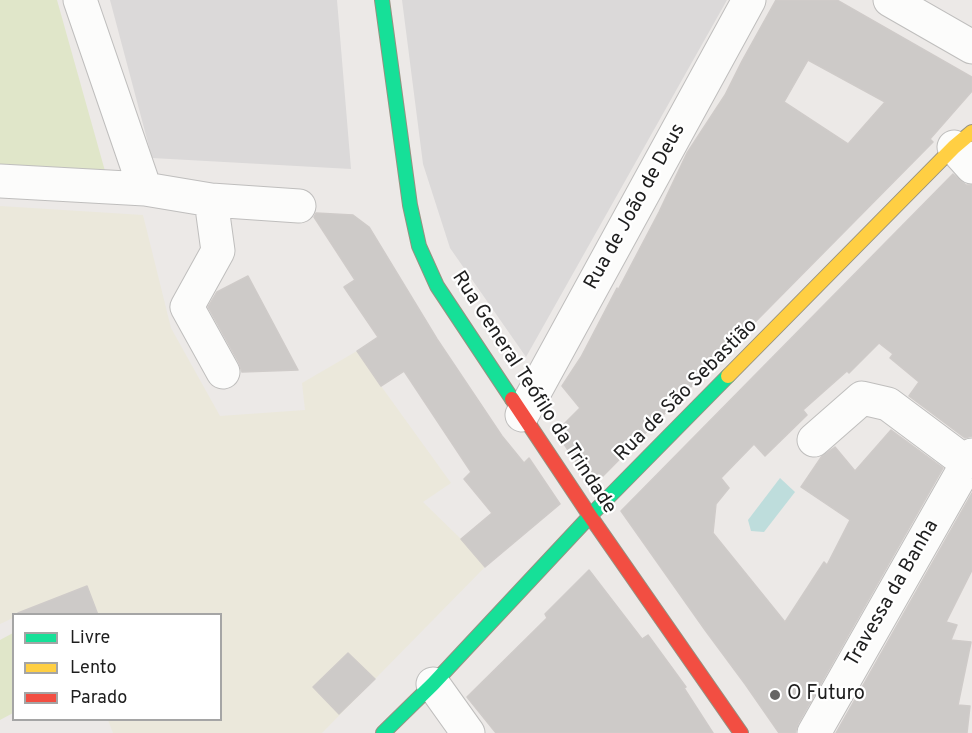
<!DOCTYPE html>
<html>
<head>
<meta charset="utf-8">
<style>
	body { margin:0 }
	#map { position:relative; width:972px; height:733px; overflow:hidden; background:#ece9e7; font-family:Overpass,sans-serif }
	canvas { display:block }
	.legend { position:absolute; left:12px; top:613px; width:210px; height:108px; box-sizing:border-box; background:#fff; border:2px solid #a5a5a5; margin:0; padding:8px 10px; list-style:none; font-size:18px; color:#1e1e1e }
	.legend li { display:flex; align-items:center; gap:12px; height:30px }
	.legend b { width:30px; border:2px solid #a5a5a5 }
</style>
</head>
<body>
<div id="map">
<canvas width="972" height="733"></canvas>
<ul class="legend">
<li><b style="height:8px;background:#16e098"></b>Livre</li>
<li><b style="height:8px;background:#ffcf43"></b>Lento</li>
<li><b style="height:8px;background:#f24e42"></b>Parado</li>
</ul>
</div>
<script>
const ctx = document.querySelector('canvas').getContext('2d');
ctx.lineJoin = 'round';
function fill(path, color) { ctx.fillStyle = color; ctx.fill(path, 'evenodd'); }
function trace(path, color, width, dash) { ctx.strokeStyle = color; ctx.lineWidth = width; ctx.lineCap = dash ? 'butt' : 'round'; ctx.setLineDash(dash || []); ctx.stroke(path); }
function label(font, color, halo, rows, align = 'center') {
  ctx.font = font + ' Overpass,sans-serif'; ctx.lineWidth = 4.5; ctx.setLineDash([]); ctx.textBaseline = 'middle'; ctx.strokeStyle = halo; ctx.fillStyle = color; for (const [text, x, y, turn = 0] of rows) {
    ctx.save(); ctx.translate(x, y); ctx.rotate((+turn || 0) * Math.PI / 180); ctx.textAlign = isNaN(turn) ? turn : align; if (halo) ctx.strokeText(text, 0, 0); ctx.fillText(text, 0, 0); ctx.restore();
  }
}
fill(new Path2D(`
	M110,0h227l14,169 -199,-11z
	M402,0h325l-201,357 -76,-109 -27,-84z`), '#dbd9d9');
fill(new Path2D(`
	M0,206l143,9 28,113 49,88 85,-6 -3,-27 55,-32 24,35 70,97 -28,19 38,37 24,28 -163,166h-209l-5,-13h112v-106h-122l-12,-28 -65,28h-7l-1,4 -13,6z`), '#ebe8db');
fill(new Path2D(`
	M0,0h57l48,171 -105,-4z
	M13,633v80l-13,7v-80z`), '#e0e6c9');
fill(new Path2D(`
	M780,478l15,14 -31,40 -13,-1 -3,-11z`), '#bedddc');
const building = new Path2D(`
	M776,0h61l135,77v14l-42,48 3,3 -334,338v-1l-3,3 -4,-5 -4,3 -32,-48 24,-24 -18,-22 19,-29 36,-69 1,2 41,-78 28,-59 38,-58 17,-34zM808,60l77,42 -37,42 -64,-42z
	M953,174l13,11h6v251l-7,2 -56,-42 10,-14 -29,-24 3,-4 -14,-11 -30,30 -2,-2 -44,39 4,5 -42,41 -11,-12 -33,34 8,10 -13,16 -3,29 72,89 39,-60 3,3 23,-45 -49,-33 21,-31 13,-9 20,24 36,-41 52,38 -145,256 -3,9h-16l-34,-49 -40,-54 -84,-119z
	M316,213l37,2 16,12 68,112 65,97 22,27 5,-5 31,46 -75,63 -24,-28 31,-26 -28,-34 7,-7 -67,-101 -23,15 -24,-35 21,-14 -34,-50 11,-7 -41,-63z
	M248,276l50,94 -56,2 -3,-9 -31,-56 9,-15z
	M972,493v77l-26,52 11,3 -6,15 20,2 -13,63 12,1 -3,27h-131z
	M589,570l53,69 6,-4 38,52 -2,1 29,45h-217l-29,-36 80,-79 -2,-4z
	M87,586l11,29h-79l-1,-2z
	M348,653l27,26 -36,35 -26,-27z`);
fill(building, '#cdcac8');
trace(building, '#cfcbc9', 1.5);
const street = new Path2D(`
	M80,0l65,189
	M890,0l82,47
	M954,147l18,20
	M0,181l145,8 66,11 88,6
	M211,200l7,51 -31,56 36,65
	M522,415l227,-415
	M814,440l48,-42 26,6 79,59
	M433,684l35,49
	M814,733l158,-278`);
const fast = new Path2D(`
	M382,0l28,205 9,41 18,40 75,113
	M383,733l50,-49 157,-168 138,-140`);
const slow = new Path2D(`
	M728,376l226,-229 18,-15`);
const jam = new Path2D(`
	M512,399l78,117 151,217`);
trace(street, '#bfbebd', 35);
trace(fast, '#959181', 16);
trace(slow, '#959181', 16);
trace(jam, '#959181', 16);
trace(street, '#fcfcfb', 33);
trace(fast, '#16e098', 14);
trace(slow, '#ffcf43', 14);
trace(jam, '#f24e42', 14);
for (const [x, y, r, color] of [
	[775,695,6,"#666564"]
]) { const dot = new Path2D(); dot.arc(x, y, r, 0, 2 * Math.PI); ctx.fillStyle = color; ctx.fill(dot); trace(dot, '#fff', 2); }
label('20px', '#1e1e1e', '#fff', [
	["Rua de João de Deus",636,207,-61],
	["Rua de São Sebastião",687,391,-45],
	["Rua General Teófilo da Trindade",533,393,57],
	["Travessa da Banha",893,594,-60]
]);
label('20px', '#1e1e1e', '#fff', [
	["O Futuro",787,695]
], 'left');
</script>
</body>
</html>
